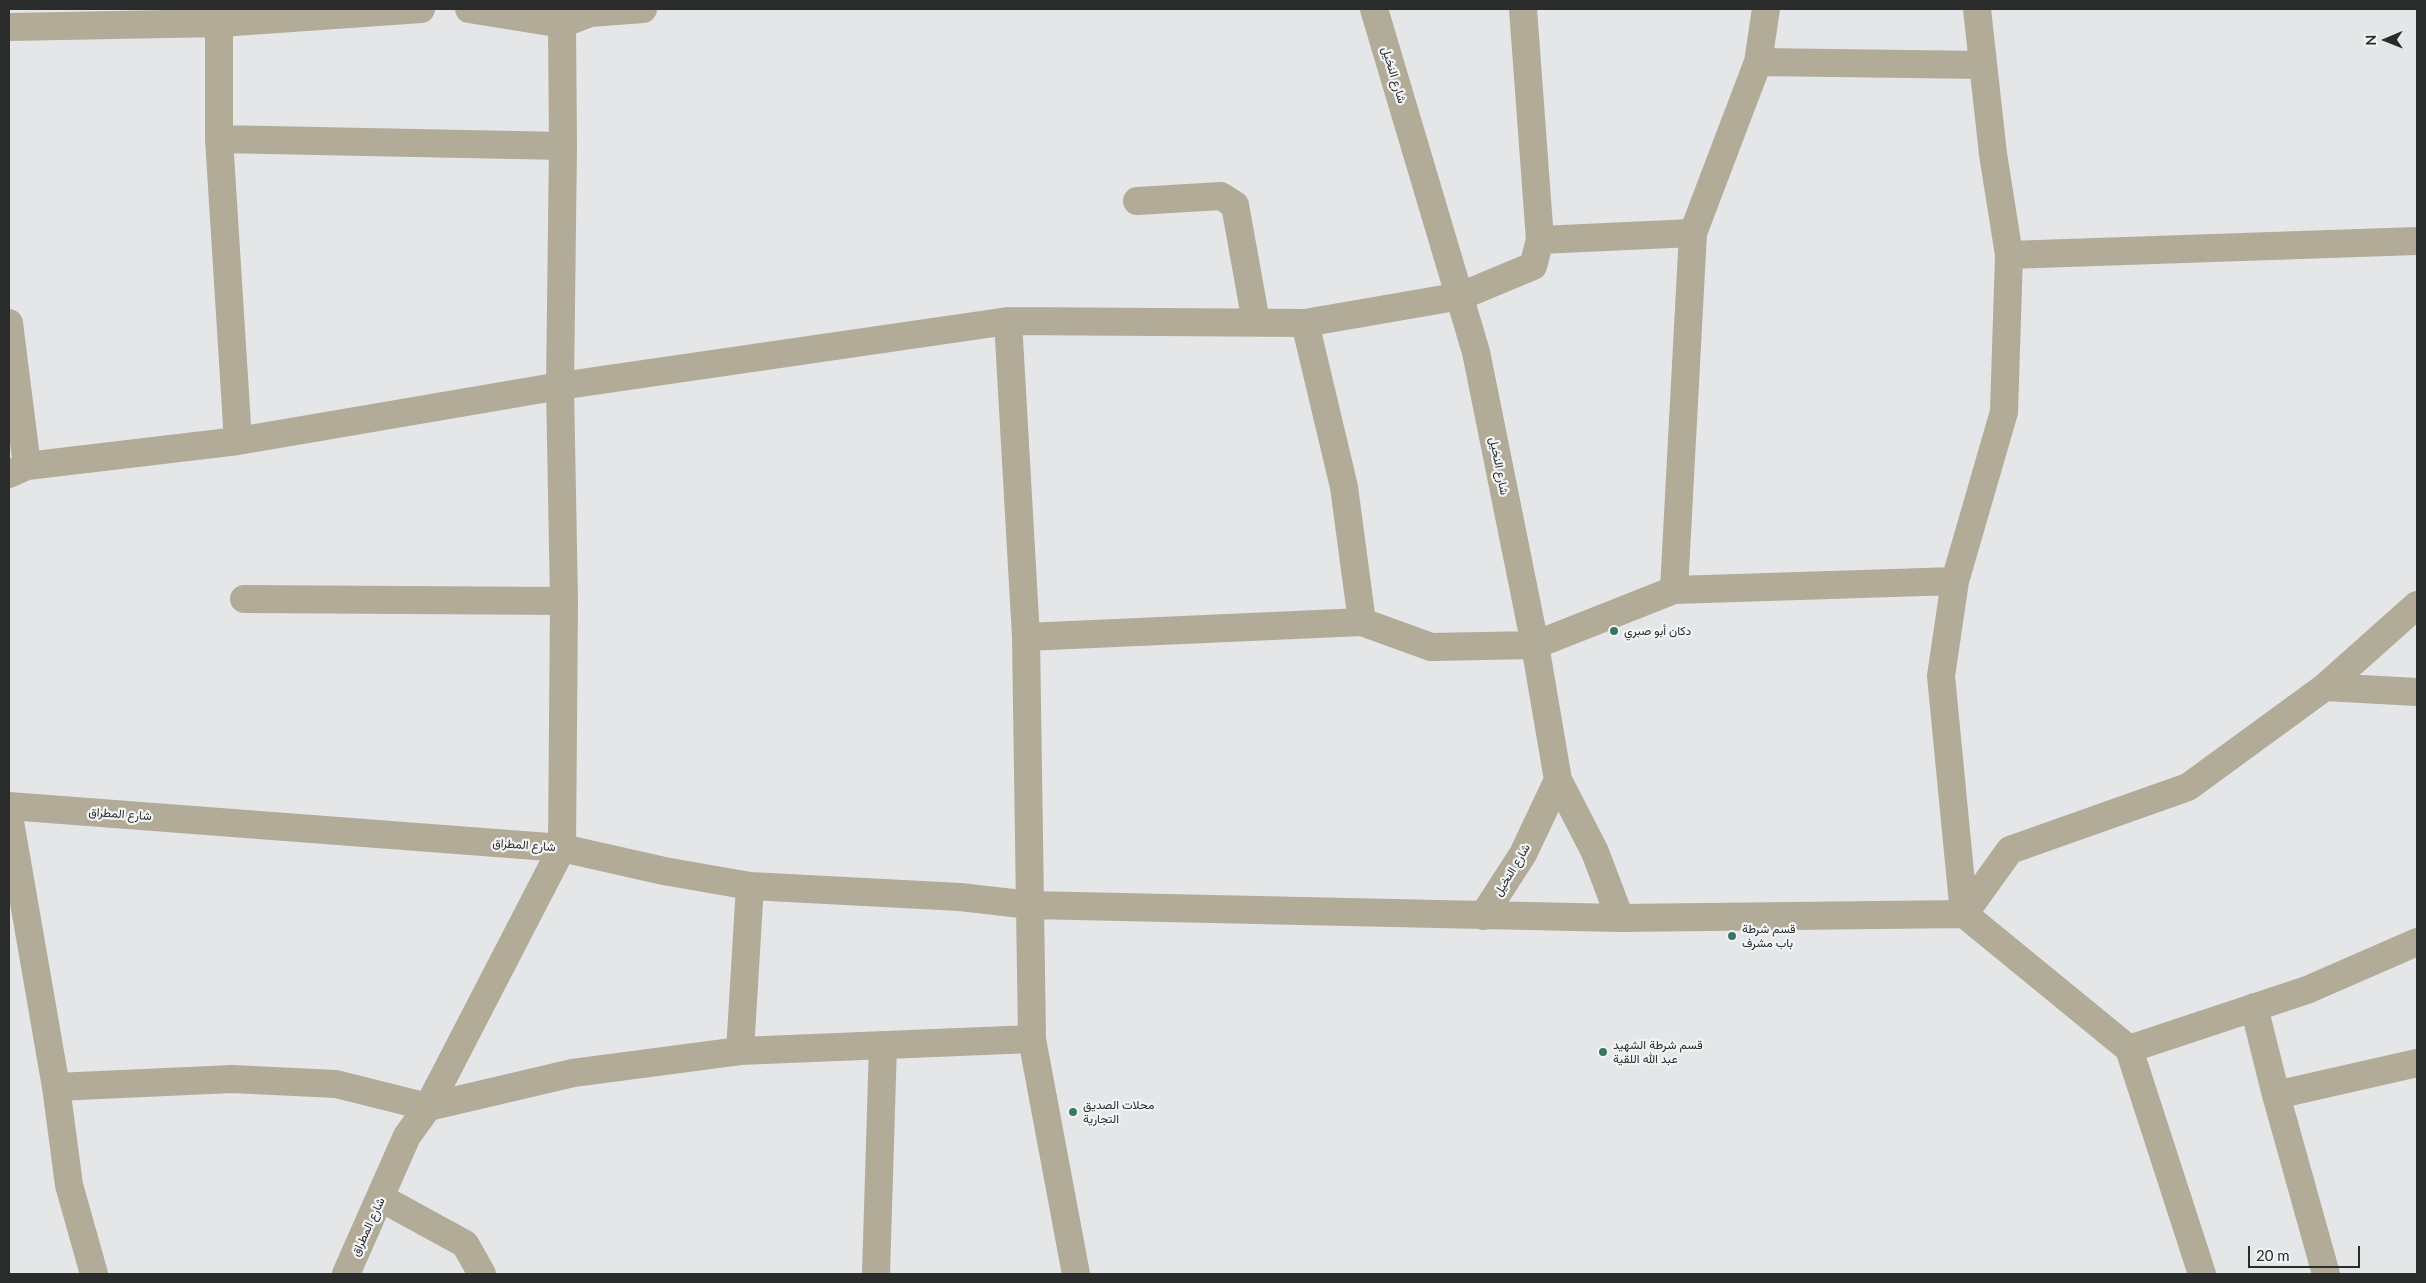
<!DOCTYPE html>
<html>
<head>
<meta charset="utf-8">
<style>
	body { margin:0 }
	#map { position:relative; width:2426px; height:1283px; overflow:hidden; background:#e4e6e8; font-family:Lato,sans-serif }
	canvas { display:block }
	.frame { position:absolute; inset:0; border:10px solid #2a2b2b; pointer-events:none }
	.north { position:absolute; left:2361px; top:15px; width:50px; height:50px; -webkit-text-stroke:4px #f2f3f5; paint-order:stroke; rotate:269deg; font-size:14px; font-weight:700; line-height:20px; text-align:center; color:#2a2b2b }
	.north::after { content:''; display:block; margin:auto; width:18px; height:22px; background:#2a2b2b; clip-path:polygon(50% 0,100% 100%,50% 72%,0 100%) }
	.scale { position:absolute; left:2248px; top:1246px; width:112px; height:22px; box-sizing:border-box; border:2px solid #2a2b2b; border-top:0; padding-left:6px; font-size:15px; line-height:18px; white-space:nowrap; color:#2a2b2b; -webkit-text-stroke:4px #f2f3f5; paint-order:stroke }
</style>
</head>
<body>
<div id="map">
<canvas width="2426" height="1283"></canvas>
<div class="frame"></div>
<div class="north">N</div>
<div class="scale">20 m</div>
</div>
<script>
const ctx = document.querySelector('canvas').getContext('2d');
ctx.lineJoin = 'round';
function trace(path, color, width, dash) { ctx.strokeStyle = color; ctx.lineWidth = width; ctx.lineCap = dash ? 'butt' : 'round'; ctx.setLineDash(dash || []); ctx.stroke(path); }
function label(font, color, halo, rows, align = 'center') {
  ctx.font = font + ' Lato,Vazirmatn,sans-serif'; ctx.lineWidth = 4.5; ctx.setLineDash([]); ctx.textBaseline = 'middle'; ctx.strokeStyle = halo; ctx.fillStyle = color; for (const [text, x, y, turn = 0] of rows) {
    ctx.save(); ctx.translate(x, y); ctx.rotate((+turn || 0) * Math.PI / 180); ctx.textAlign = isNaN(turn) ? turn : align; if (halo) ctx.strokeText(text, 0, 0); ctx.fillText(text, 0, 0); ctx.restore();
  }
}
trace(new Path2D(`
	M219,9v130l19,302
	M469,9l93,15
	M1374,9l102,343 59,293 23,135 -35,74 -40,62
	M1977,9l16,145 16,101 -5,157 -49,169 -14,95 23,238 165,135 73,225
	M9,27l211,-4 201,-14
	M1758,62l225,3
	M219,139l344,7
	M1137,201l84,-5 14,9 21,117
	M1540,240l153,-7
	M2009,255l408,-14
	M1008,321l18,316 6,402 44,235
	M9,323l18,143
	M1305,323l39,164 18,135
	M9,474l18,-8 211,-25 322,-55 448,-65 297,2 156,-27 72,-30 7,-26 -17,-231
	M1674,590l19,-357 65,-171 8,-53
	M244,599l320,2
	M1026,637l336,-15 69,25 104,-2 139,-55 281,-9
	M2325,687l92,5
	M1558,780l37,72 25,66
	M9,806l553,42 102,23 86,15 210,11 70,8 590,13 344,-4 46,-64 178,-63 137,-100 92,-82
	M9,816l47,271 13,98 25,89
	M2254,1007l22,88 141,-32
	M2129,1049l178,-59 110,-48
	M740,1051l10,-165
	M56,1087l176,-8 104,5 92,23 145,-34 167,-22 292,-12
	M2276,1095l50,179
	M381,1198l84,46 17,30
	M346,1274l61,-138 21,-29 134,-259 2,-247 -4,-215 3,-240 -1,-122 28,-11 53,-4
	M876,1274l7,-229`), '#b1ab98', 28);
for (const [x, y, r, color] of [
	[1614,631,5,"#397763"],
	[1732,936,5,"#397763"],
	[1603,1052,5,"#397763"],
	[1073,1112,5,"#397763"]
]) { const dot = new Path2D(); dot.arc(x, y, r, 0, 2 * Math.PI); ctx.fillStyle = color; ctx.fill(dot); trace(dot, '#f2f3f5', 2); }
label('12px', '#2a2b2b', '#f2f3f5', [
	["شارع النخيل",1394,75,73],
	["شارع النخيل",1499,466,79],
	["شارع المطراق",120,814,4],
	["شارع المطراق",524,845,4],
	["شارع النخيل",1512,870,-59],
	["شارع المطراق",368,1227,-65]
]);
label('12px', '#2a2b2b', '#f2f3f5', [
	["دكان أبو صبري",1624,631],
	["قسم شرطة",1742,929],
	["باب مشرف",1742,943],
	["قسم شرطة الشهيد",1613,1045],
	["عبد الله اللقية",1613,1059],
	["محلات الصديق",1083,1105],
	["التجارية",1083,1119]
], 'left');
</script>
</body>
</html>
